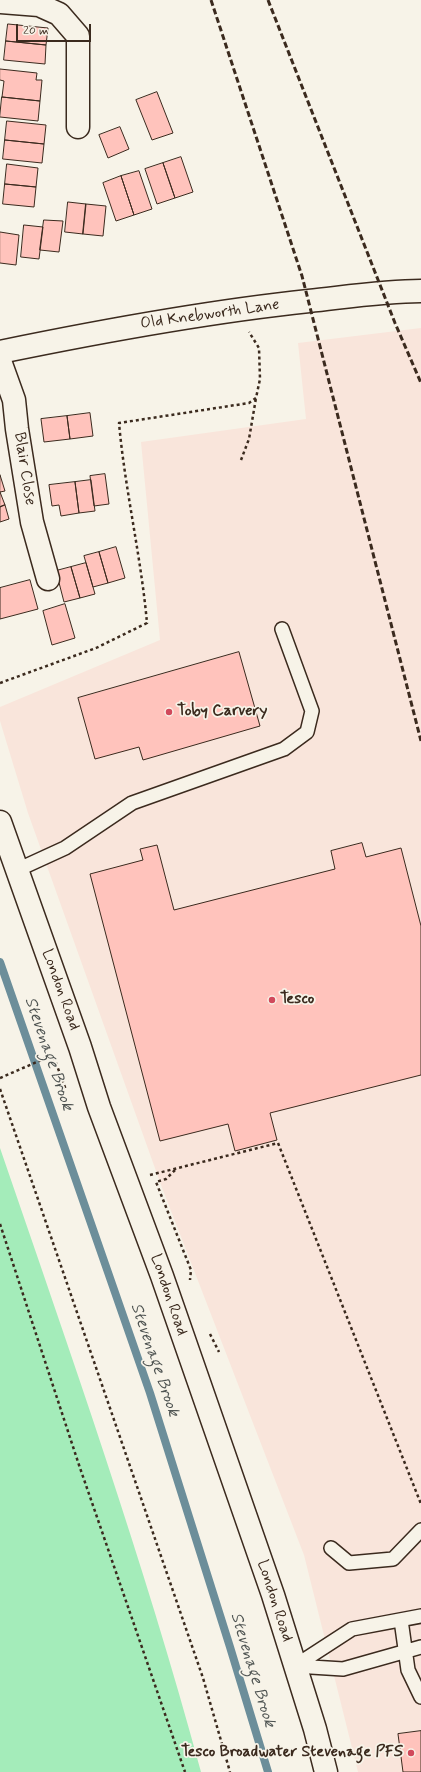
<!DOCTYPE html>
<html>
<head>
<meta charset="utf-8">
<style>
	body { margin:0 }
	#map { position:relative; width:421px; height:1772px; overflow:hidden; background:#f7f3e8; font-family:Mynerve,sans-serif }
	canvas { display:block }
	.scale { position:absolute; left:16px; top:24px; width:75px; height:18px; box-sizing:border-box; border:2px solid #3b2a1e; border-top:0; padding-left:5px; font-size:12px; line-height:14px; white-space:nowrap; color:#3b2a1e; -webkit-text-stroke:3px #f7f3e8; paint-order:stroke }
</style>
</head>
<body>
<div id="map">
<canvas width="421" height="1772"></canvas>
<div class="scale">20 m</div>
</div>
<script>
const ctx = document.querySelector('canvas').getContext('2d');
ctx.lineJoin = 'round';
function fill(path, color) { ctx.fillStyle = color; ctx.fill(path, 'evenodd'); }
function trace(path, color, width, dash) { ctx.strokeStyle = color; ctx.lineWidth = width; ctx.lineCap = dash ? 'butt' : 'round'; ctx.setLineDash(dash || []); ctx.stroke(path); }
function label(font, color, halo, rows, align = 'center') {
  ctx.font = font + ' Mynerve,sans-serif'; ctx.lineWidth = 3.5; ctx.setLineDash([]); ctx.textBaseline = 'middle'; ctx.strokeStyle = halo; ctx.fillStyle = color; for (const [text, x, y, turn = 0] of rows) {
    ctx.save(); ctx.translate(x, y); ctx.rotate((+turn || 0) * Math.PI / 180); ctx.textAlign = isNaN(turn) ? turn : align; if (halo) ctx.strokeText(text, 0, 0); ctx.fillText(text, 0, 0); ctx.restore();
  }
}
fill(new Path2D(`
	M421,328v1444h-63l-54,-217 -143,-370 -133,-372 -28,-92v-14l160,-67 -19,-198 165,-23 -8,-76z`), '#f9e5db');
fill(new Path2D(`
	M0,1148c71,207 144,413 201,624h-201z`), '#a4ecba');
trace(new Path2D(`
	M0,962l150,431 80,254 38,125`), '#6c8e9a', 8);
const building = new Path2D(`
	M8,24l40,4 -2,17 -40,-4z
	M6,41l40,4 -1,19 -41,-4z
	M0,69l37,4 -1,7h6l-2,21 -38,-4 2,-16 -4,-1z
	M157,92l16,41 -21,7 -16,-40z
	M2,97l38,4 -2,20 -38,-4z
	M7,121l39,4 -2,19 -39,-4z
	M120,127l9,22 -21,9 -9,-23z
	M5,140l39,4 -2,19 -39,-4z
	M181,157l12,35 -18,6 -12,-35z
	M163,163l12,35 -18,6 -12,-35z
	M7,164l31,4 -2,19 -31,-3z
	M139,171l13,38 -18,6 -13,-39z
	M121,176l13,39 -18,6 -13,-38z
	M5,184l31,3 -2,20 -31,-3z
	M68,202l18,2 -3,30 -18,-2z
	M86,204l20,2 -3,30 -20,-2z
	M44,220l19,1 -4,31 -19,-2z
	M24,225l19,2 -4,32 -18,-2z
	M0,232l19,3 -3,30 -16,-2z
	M90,413l3,23 -23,3 -3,-23z
	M67,416l3,23 -26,3 -3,-23z
	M105,474l4,30 -15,2 -4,-30z
	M0,475l5,16 -5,1z
	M91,480l4,31 -16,2 -4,-31z
	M75,482l4,31 -18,3 -2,-11 -7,1 -3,-21z
	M0,492l5,13 -5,2z
	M5,505l4,14 -9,3v-15z
	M116,547l9,31 -17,5 -9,-31z
	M99,552l9,31 -15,4 -9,-31z
	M86,563l9,31 -15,4 -9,-31z
	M71,567l9,31 -16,4 -8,-31z
	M30,580l8,29 -38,10v-31z
	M65,604l10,34 -23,7 -9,-34z
	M239,652l21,74 -117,34 -4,-13 -44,12 -17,-61z
	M362,843l4,14 35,-9 20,78v149l-151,38 7,27 -42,11 -7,-27 -68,17 -70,-267 53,-14 -3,-11 17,-4 17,65 161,-41 -4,-18z
	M421,1731v41h-18l-5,-38z`);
fill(building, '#ffc3bc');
trace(building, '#3b2a1e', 1);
const lane = new Path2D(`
	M17,870l48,-22 67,-45 152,-54 23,-17 5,-21 -30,-82
	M331,1548l18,15 44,-4 28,-29
	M401,1620l7,50 13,27
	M295,1666l57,-37 69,-13
	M295,1666l48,3 78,-22`);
const street = new Path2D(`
	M0,2l39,3 20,9 19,22v91
	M0,361l14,39 3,29 15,93 16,57`);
const secondary = new Path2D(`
	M0,352c102,-21 205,-40 309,-51 37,-4 75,-10 112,-10
	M0,822l80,225 19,60 63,169 111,319 42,134 11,43`);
trace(lane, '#3b2a1e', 16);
trace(street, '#3b2a1e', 25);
trace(secondary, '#3b2a1e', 25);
trace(new Path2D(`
	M241,460l8,-21 7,-41
	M0,683l96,-35 51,-25c-6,-67 -22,-133 -28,-200l130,-20 7,-5 4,-19 -1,-31 -10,-16
	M0,1078l53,-23 13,35
	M0,1089l203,589 27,94
	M175,1170l-9,9 -10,3 35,88 -1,10
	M150,1175l128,-32 143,361
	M0,1224l79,241 106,307
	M210,1334l9,18`), '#3b2a1e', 2.5, [3, 3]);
trace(lane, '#f7f3e8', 13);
trace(street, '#f7f3e8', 22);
trace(secondary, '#f7f3e8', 22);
trace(new Path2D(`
	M211,0l91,276 119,465
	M268,0l127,323 26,60`), '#3b2a1e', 3, [6, 3]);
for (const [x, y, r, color] of [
	[169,712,4,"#d1495b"],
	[272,1000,4,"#d1495b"],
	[411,1753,4,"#d1495b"]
]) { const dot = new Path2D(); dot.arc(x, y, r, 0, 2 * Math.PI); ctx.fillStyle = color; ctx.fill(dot); trace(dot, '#f7f3e8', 1.5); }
label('16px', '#3b2a1e', '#f7f3e8', [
	["Old Knebworth Lane",210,315,-8],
	["Blair Close",24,469,81],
	["London Road",60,990,70],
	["London Road",168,1295,71],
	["London Road",274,1601,72]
]);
label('bold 16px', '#3b2a1e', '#f7f3e8', [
	["Toby Carvery",177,712],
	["Tesco",280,1000],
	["Tesco Broadwater Stevenage PFS",403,1753,"right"]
], 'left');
label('italic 17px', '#4f5452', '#f7f3e8', [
	["Stevenage Brook",48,1054,71],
	["Stevenage Brook",154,1360,71],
	["Stevenage Brook",252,1670,73]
]);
</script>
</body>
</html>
